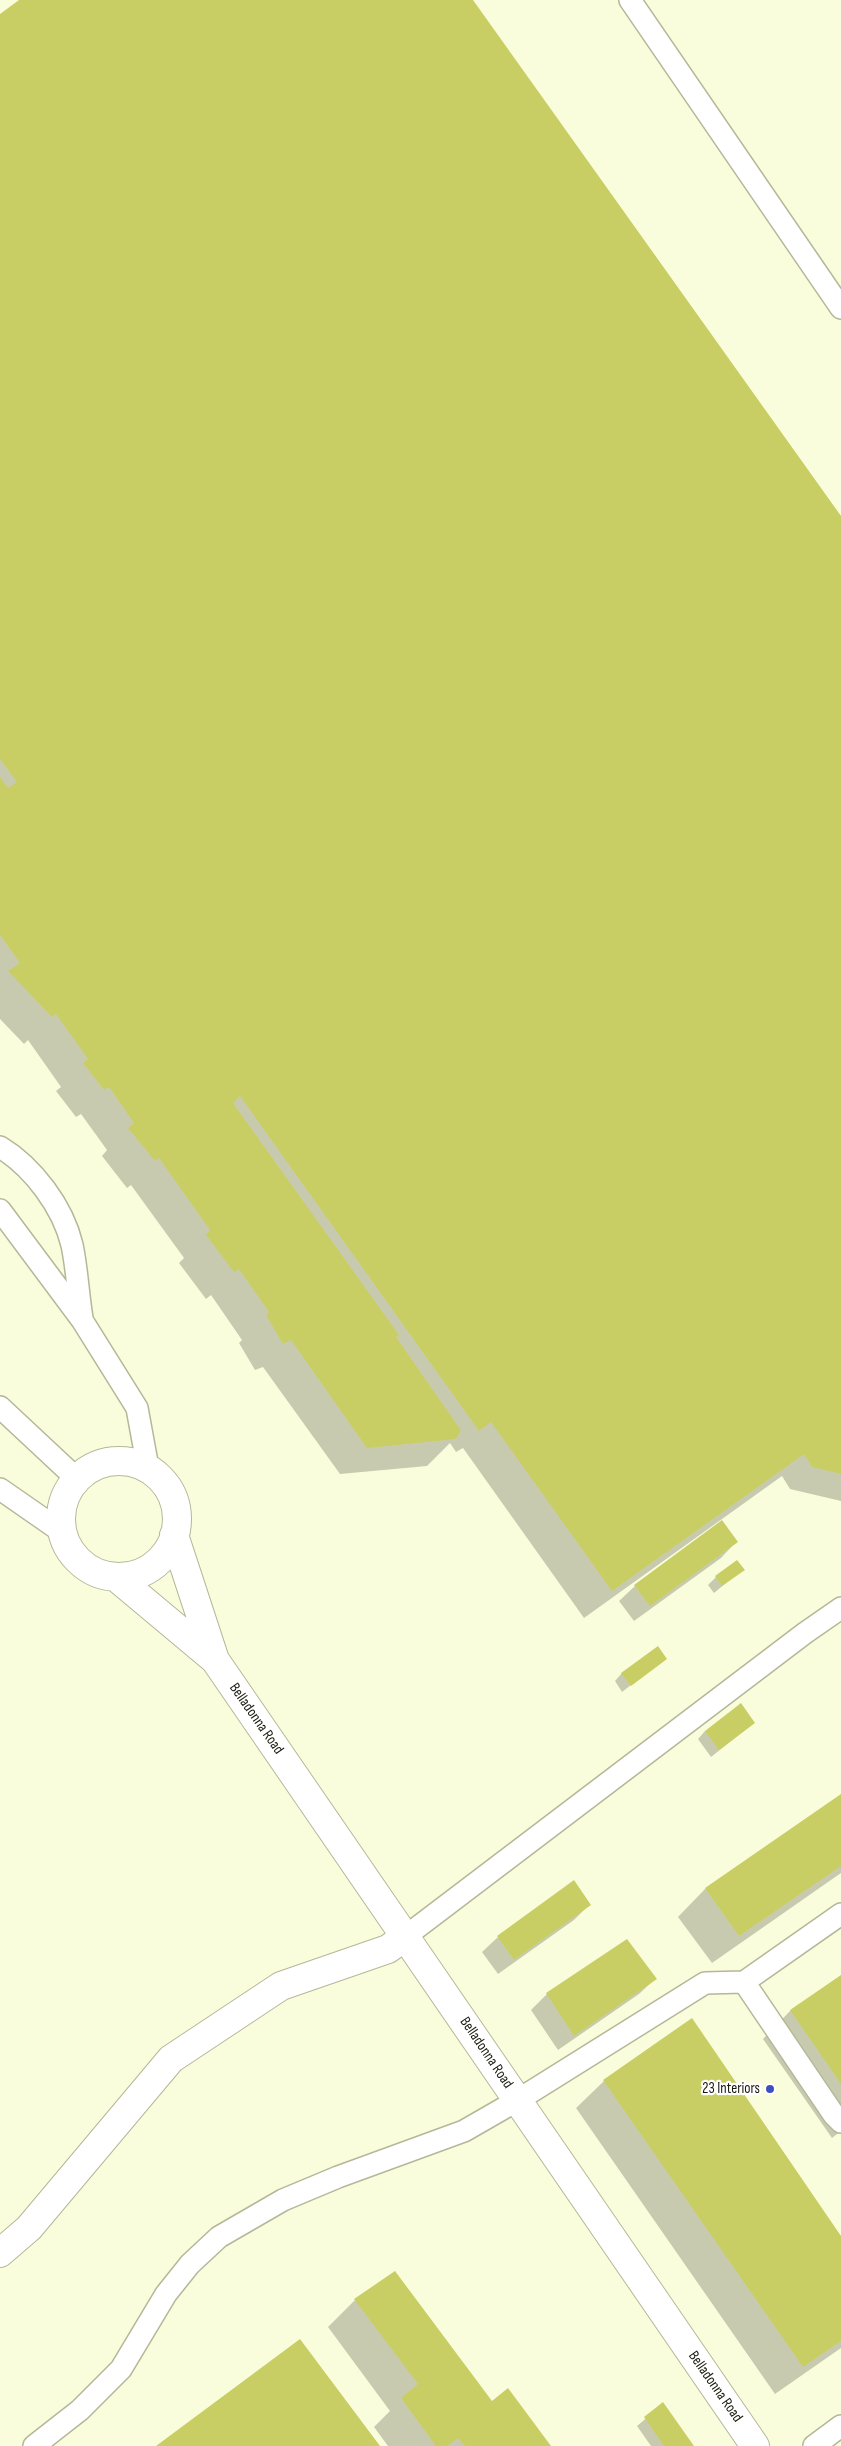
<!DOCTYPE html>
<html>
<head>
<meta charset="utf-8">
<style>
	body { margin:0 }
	canvas { display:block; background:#fafddc }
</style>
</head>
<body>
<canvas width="841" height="2446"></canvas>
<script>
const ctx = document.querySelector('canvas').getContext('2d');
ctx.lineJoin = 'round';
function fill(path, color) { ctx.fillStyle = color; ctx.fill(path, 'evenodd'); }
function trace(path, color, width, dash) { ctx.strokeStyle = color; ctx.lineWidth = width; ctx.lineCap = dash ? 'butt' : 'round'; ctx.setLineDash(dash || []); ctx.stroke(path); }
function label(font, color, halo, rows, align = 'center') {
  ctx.font = font + ' "Sofia Sans Condensed",sans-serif'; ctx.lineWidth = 4.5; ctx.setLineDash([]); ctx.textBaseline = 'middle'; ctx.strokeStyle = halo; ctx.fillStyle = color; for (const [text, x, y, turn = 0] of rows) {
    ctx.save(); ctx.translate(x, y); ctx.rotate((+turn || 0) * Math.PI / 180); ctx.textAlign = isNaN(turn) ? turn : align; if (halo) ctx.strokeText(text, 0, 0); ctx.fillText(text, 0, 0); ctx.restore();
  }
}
fill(new Path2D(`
	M22,0h449l370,518v983l-51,-12 -8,-13 -198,142 -121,-170 -7,4 -6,-9 -23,23 -87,8 -77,-107 -8,3 -16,-27 3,-3 -31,-45 -5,4 -27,-36 5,-5 -53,-73 -4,3 -25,-32 5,-6 -26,-36 -5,3 -20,-26 5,-4 -33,-47 -4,4 -24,-25v-1003z
	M736,1542l-15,16 -87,63 -15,-20 16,-15z
	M743,1569l-29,24 -6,-8 8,-8z
	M665,1659l-43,33 -7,-11 7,-8z
	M754,1723l-43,34 -13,-18 7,-8z
	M841,1796v77l-129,90 -34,-46 27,-28z
	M590,1904l-16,16 -76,54 -16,-22 16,-15z
	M841,1977v154l-9,7 -69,-99 27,-28z
	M655,1979l-16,15 -81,56 -27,-40 16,-16z
	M604,2081l237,157v110l-66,46 -199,-286z
	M355,2300l137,103 57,43h-161l-14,-19 16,-16 -62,-84z
	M663,2404l29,42h-41l-14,-20z`), '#0003');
fill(new Path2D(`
	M19,0h454l368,516v958l-29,-7 -8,-13 -192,137 -121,-169 -12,9 -239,-335 -7,7 166,232 -3,2 62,89 3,4 -5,9 -89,9 -76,-108 -8,4 -17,-29 3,-3 -30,-43 -5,3 -28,-37 4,-5 -51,-72 -4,3 -27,-33 6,-5 -25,-36 -5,3 -21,-27 5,-4 -32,-45 -4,3 -44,-46 12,-8 -20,-28v-158l8,11 9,-6 -17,-23v-745z
	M722,1520l16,22 -88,64 -16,-21z
	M737,1560l8,10 -23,16 -7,-10z
	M658,1646l9,13 -36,27 -10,-13z
	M741,1703l14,20 -36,27 -14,-19z
	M841,1794v72l-102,70 -34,-48z
	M574,1880l17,25 -77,55 -17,-24z
	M627,1939l30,40 -83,57 -28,-43z
	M841,1975v109l-51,-74z
	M692,2018l149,218v105l-38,26 -200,-287z
	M395,2271l97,130 16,-13 43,58h-86l-7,-8 -11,8h-11l-35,-48 17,-14 -64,-85z
	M300,2339l80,107h-224z
	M663,2402l31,44h-30l-20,-29z`), '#c9ce64');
const lane = new Path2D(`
	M630,0l211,308
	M0,1147c33,20 63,60 72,98 5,23 6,49 10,73
	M0,1210l82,110 55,88 11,60
	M0,1407l77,72
	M0,1489l62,43
	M406,1936l399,-303 36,-25
	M744,1982l90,133 7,7
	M34,2446l46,-36 41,-41 45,-75 24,-30 29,-27 64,-37 55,-23 126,-46 54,-31 187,-117 39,-1 97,-68
	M814,2446l27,-20`);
const street = new Path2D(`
	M61 1519a58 58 0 1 1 116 0a58 58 0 1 1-116 0Z
	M174,1535l41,125
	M117,1578l98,82 540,786
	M0,2253l29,-25 142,-169 110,-73 107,-37 18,-13`);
trace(lane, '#b5b798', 24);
trace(street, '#b5b798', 30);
trace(lane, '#fff', 21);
trace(street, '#fff', 28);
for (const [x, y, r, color] of [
	[770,2089,5,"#3e4ec1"]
]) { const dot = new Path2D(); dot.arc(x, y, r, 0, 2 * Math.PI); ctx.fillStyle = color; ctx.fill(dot); trace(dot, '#fff', 2); }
label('15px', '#19190e', '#fff', [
	["Belladonna Road",256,1719,55],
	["Belladonna Road",486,2053,56],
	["Belladonna Road",715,2387,55]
]);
label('15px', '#19190e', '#fff', [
	["23 Interiors",760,2089]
], 'right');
</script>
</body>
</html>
